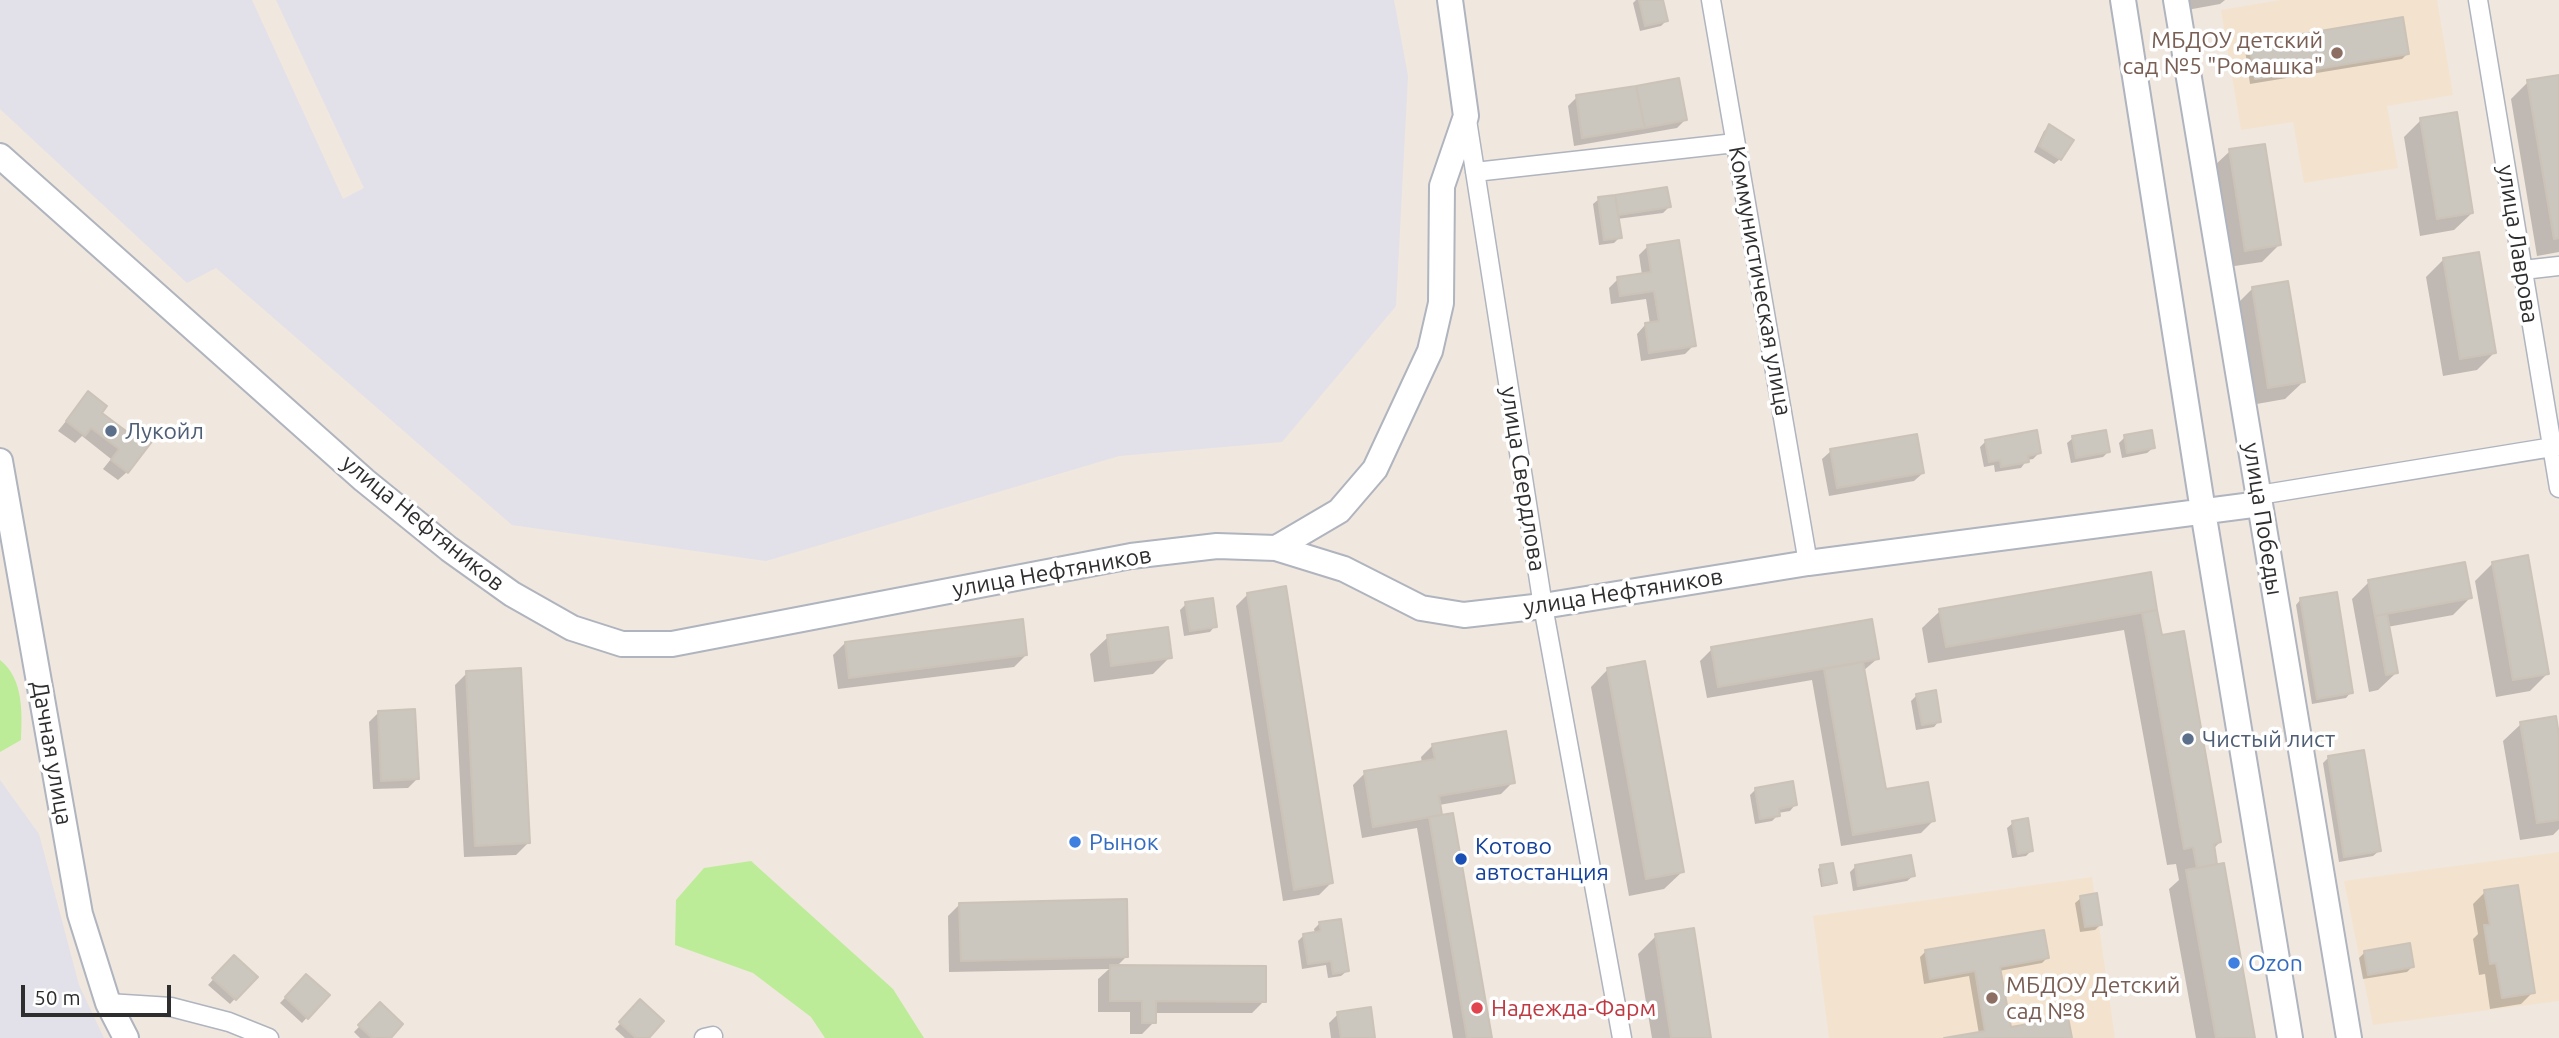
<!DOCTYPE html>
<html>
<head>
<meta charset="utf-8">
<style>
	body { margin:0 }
	#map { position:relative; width:2559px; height:1038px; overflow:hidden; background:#f0e7df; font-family:Ubuntu,sans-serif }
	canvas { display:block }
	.scale { position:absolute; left:21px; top:985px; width:150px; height:32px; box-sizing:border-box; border:4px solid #2e2e2e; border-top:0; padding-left:9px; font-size:21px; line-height:24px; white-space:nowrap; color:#2e2e2e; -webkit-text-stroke:5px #fff; paint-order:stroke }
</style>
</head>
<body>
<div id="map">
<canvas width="2559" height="1038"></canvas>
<div class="scale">50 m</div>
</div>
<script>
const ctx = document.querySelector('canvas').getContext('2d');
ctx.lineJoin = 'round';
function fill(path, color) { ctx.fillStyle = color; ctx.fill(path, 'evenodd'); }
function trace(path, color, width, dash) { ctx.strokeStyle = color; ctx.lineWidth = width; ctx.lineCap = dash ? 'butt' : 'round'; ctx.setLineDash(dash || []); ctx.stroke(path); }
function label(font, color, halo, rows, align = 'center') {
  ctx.font = font + ' Ubuntu,sans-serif'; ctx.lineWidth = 7; ctx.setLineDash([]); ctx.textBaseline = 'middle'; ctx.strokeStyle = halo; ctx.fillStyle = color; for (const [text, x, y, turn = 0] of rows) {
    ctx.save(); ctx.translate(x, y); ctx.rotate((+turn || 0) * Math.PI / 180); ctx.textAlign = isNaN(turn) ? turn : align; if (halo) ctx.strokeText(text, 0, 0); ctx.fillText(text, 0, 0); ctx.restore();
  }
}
fill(new Path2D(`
	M0,0h252l91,199 21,-11 -88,-188h1118l14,76 -12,230 -114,136 -163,14 -353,105 -254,-36 -296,-257 -29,15 -187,-174z
	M0,780l39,54 40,151 25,53h-104z`), '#e2e0e9');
fill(new Path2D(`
	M2281,0h156l16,95 -66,11 11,62 -94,15 -11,-61 -52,8 -20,-120z
	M2559,852v149l-186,24 -29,-144z
	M2092,877l23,161h-286l-16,-122z`), '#f3e3ce');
fill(new Path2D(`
	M0,660c24,19 22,53 21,80l-21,12z
	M751,861l142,128 31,49h-99l-14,-21 -58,-44 -78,-28 1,-45 28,-32z`), '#bcec97');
fill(new Path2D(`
	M1636,0h25l5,21 -5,5 -21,5 -7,-28z
	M2185,0h40l-5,4 -33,6z
	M2250,44l158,9 -6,6 -152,25 -5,-34z
	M2559,77v175l-22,4 -26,-157 17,-17z
	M1577,97l109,22 -9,9 -103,18 -6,-40z
	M2421,120l51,93 -18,17 -34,6 -16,-99z
	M2050,126l10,33 -6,5 -20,-12 10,-21z
	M2230,151l50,93 -18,18 -34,5 -16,-99z
	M1599,199l70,8 -6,6 -46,6 3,18 -6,6 -15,2 -6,-41z
	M1648,246l46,99 -9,9 -44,7 -4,-27 8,-9 5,-1 -4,-25 -35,5 -2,-16 9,-9 24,-4 -3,-20z
	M2444,259l50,94 -17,17 -34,6 -17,-99z
	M2253,288l50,94 -18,17 -34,6 -16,-99z
	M88,394l12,19 29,23 -2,36 -9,8 -15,-11 8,-10 -29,-23 -7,7 -17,-12z
	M2125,437l28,11 -6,5 -25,5 -3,-15z
	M2073,438l35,14 -5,5 -32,6 -4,-20z
	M1986,441l53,12 -6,6 -6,1 -6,8 -26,4 -1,-7 -10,2 -4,-20z
	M1831,451l92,22 -9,8 -85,15 -7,-37z
	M2493,563l54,111 -17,17 -34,6 -21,-116z
	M2149,574l11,63 60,205 -7,7 40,189h-57l-27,-149 10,-9 -3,-16 -9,1 -43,-235 -196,33 -6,-35 18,-17z
	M2369,582l101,16 -17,17 -66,12 9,46 -18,17 -9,2 -17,-93z
	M1248,594l83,289 -12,12 -36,6 -47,-295z
	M2301,599l50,93 -5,6 -34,6 -16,-99z
	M1186,604l29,22 -5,6 -26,4 -4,-26z
	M1108,637l62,20 -17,17 -59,8 -4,-28z
	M845,643l181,12 -12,12 -176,22 -5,-34z
	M1712,649l165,10 -14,12 21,120 49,30 -12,12 -80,13 -29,-166 -105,18 -7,-37z
	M1608,669l74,203 -18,17 -35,7 -38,-209z
	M467,673l61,170 -12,12 -52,2 -9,-172z
	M1917,695l22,26 -5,6 -18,3 -5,-29z
	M378,713l39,66 -9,9 -35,1 -4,-67z
	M2521,724l38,21v84l-6,6 -33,5 -17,-99z
	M1433,745l80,37 -12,12 -62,11 51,233h-37l-36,-210 -55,10 -9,-53 12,-12 57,-10 -1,-6z
	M2329,757l50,94 -6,5 -34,6 -16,-99z
	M1755,790l40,15 -5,6 -12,2v2l-6,6 -17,3 -5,-29z
	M2013,823l19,27 -6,6 -14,2 -5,-30z
	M1820,867l15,16 -3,2 -11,2 -3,-18z
	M1855,867l58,9 -6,5 -54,10 -3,-19z
	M2485,892l48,100 -12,12 -31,5 -5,-35 -6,1 -6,-36 5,-5 -5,-30z
	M2081,898l20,26 -6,6 -15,2 -5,-29z
	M960,904l166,53 -10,10 148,34 -12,12h-98v9l-12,12h-12v-22h-32v-33l11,-10 -160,3 -1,-56z
	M1320,923l27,48 -6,5 -13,2 -2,-13 -24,4 -4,-28 6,-6 11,-2 -1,-4z
	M1656,936l53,102h-57l-14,-84z
	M1925,952l122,6 -5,5 -43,8 10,58 61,9h-115l24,-4 -10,-58 -45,8 -4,-27z
	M2365,952l47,15 -5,5 -44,7 -4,-21z
	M234,957l21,20 -25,27 -22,-19z
	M306,976l21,19 -25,28 -22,-20z
	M641,1002l5,36h-21l-10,-9z
	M380,1005l8,33h-28l-6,-6z
	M1338,1014l36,24h-43l-2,-15z`), '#0003');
const building = new Path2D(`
	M1639,0h24l5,21 -23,5z
	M2403,17l6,37 -154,25 -6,-36z
	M2559,75v163l-5,1 -27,-159z
	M1679,78l8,42 -42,8 -9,-42z
	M1636,86l9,42 -63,10 -6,-43z
	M2457,112l16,101 -36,6 -17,-101z
	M2049,124l25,16 -13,20 -22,-14z
	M2265,144l16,101 -36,6 -16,-102z
	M1667,187l4,20 -53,8 -3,-20z
	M1615,195l7,43 -18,2 -6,-43z
	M1679,240l17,106 -47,7 -4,-30 14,-2 -5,-30 -34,5 -3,-19 34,-5 -4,-27z
	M2479,252l17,101 -36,6 -17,-101z
	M2288,281l17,101 -37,6 -16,-101z
	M88,391l19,15 -5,7 28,21 10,-12 17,13 -29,38 -17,-13 8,-11 -28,-21 -6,8 -19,-15z
	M2037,430l4,23 -13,3 1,6 -28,5 -1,-7 -11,2 -4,-22z
	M2106,430l4,22 -34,6 -4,-22z
	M2152,430l3,18 -28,5 -3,-18z
	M1917,434l7,39 -87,15 -7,-39z
	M2528,555l21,119 -36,6 -21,-118z
	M2465,562l7,36 -97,18 -7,-36z
	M2151,572l6,38 -211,37 -7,-38z
	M1286,586l47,297 -39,7 -47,-297z
	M2337,592l16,101 -36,6 -17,-101z
	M1213,598l4,29 -27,4 -5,-29z
	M2157,610l5,25 22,-4 37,211 -7,2 3,20 -20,4 -4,-21 -9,2 -42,-236z
	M2387,614l11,59 -12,2 -11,-59z
	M1023,619l4,36 -178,23 -4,-36z
	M1872,619l7,40 -161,28 -7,-40z
	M1168,627l4,31 -61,8 -4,-31z
	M1645,661l39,211 -38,7 -39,-211z
	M1863,662l23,127 42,-7 7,39 -82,14 -29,-166z
	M521,668l9,175 -55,3 -9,-175z
	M1936,690l5,32 -19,3 -6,-31z
	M415,709l4,70 -38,2 -3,-70z
	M2556,716l3,19v85l-22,3 -17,-101z
	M1506,731l9,52 -76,13 3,19 -69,12 -9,-56 71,-12 -3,-15z
	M2364,750l17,101 -37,6 -16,-101z
	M1793,781l4,24 -18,4 1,7 -20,3 -5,-31z
	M1453,813l39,225h-25l-38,-221z
	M2028,818l5,33 -15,3 -6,-33z
	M1911,855l4,21 -57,10 -3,-21z
	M1833,863l4,20 -14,2 -3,-20z
	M2224,863l31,175h-39l-25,-139 -5,-29z
	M2518,885l17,108 -33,5 -6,-35 -6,1 -6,-39h6l-6,-35z
	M2097,893l5,32 -17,2 -5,-31z
	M1127,899l1,58 -167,4 -2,-58z
	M1341,919l8,52 -16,3 -2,-13 -23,3 -5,-30 18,-3 -2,-9z
	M1694,928l17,110h-40l-16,-104z
	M2044,930l5,28 -49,9 11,60 57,-10 4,21h-128l41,-7 -10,-60 -45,8 -5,-29z
	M2410,943l4,24 -46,8 -4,-24z
	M234,955l24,22 -22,23 -24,-22z
	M1110,965l156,1v36l-110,-1v22h-14v-22h-32z
	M306,974l24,21 -22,24 -23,-22z
	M640,999l24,22 -15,17h-13l-17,-16z
	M380,1002l23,22 -12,14h-19l-14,-13z
	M1371,1007l4,31h-34l-4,-26z`);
fill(building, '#cbc6be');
trace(building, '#ccc3b8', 2);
const street = new Path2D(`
	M1711,0l97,563
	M2478,0l81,488
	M1467,120l76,486 79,432
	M1475,172l260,-29
	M2523,270l36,-4
	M2259,495l300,-49
	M108,1003l63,4 58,15 40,16
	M704,1038l9,-2`);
const secondary = new Path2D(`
	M2123,0l80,511 87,527
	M2176,0l173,1038
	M0,156l364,324 85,69 63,45 60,34 50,16h50l459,-88 86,-10 59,2 68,21 77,39 43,7 79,-9 265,-43 452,-59
	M0,461l80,453 28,89 18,35
	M1276,548l63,-37 36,-42 55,-118 11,-48 1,-117 24,-70 -16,-116`);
trace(street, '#afb4be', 21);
trace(secondary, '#afb4be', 28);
trace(street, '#fff', 18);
trace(secondary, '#fff', 24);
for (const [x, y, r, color] of [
	[2337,53,7,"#8d6e63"],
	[111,431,7,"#5c6f8a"],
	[2188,739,7,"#5c6f8a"],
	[1075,842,7,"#3f7fe0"],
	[1461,859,7,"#1a4fb4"],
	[2234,963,7,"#3f7fe0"],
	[1992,998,7,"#8d6e63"],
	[1477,1008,7,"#e0444e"]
]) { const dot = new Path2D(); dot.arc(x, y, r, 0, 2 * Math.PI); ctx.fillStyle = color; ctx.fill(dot); trace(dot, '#fff', 2.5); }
label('23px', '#785e54', '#fff', [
	["МБДОУ детский",2323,40],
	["сад №5 \"Ромашка\"",2323,66],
	["МБДОУ Детский",2006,985,"left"],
	["сад №8",2006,1011,"left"]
], 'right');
label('23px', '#2e2e2e', '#fff', [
	["улица Лаврова",2518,244,81],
	["Коммунистическая улица",1760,281,80],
	["улица Свердлова",1523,479,81],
	["улица Победы",2263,519,81],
	["улица Нефтяников",423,523,39],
	["улица Нефтяников",1052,572,-10],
	["улица Нефтяников",1623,592,-9],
	["Дачная улица",52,753,80]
]);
label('23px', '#4e5e75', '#fff', [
	["Лукойл",125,431],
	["Чистый лист",2202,739]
], 'left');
label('23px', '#366cbe', '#fff', [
	["Рынок",1089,842],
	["Ozon",2248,963]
], 'left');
label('23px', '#164399', '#fff', [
	["Котово",1475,846],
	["автостанция",1475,872]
], 'left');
label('23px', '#be3a42', '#fff', [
	["Надежда-Фарм",1491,1008]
], 'left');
</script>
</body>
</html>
